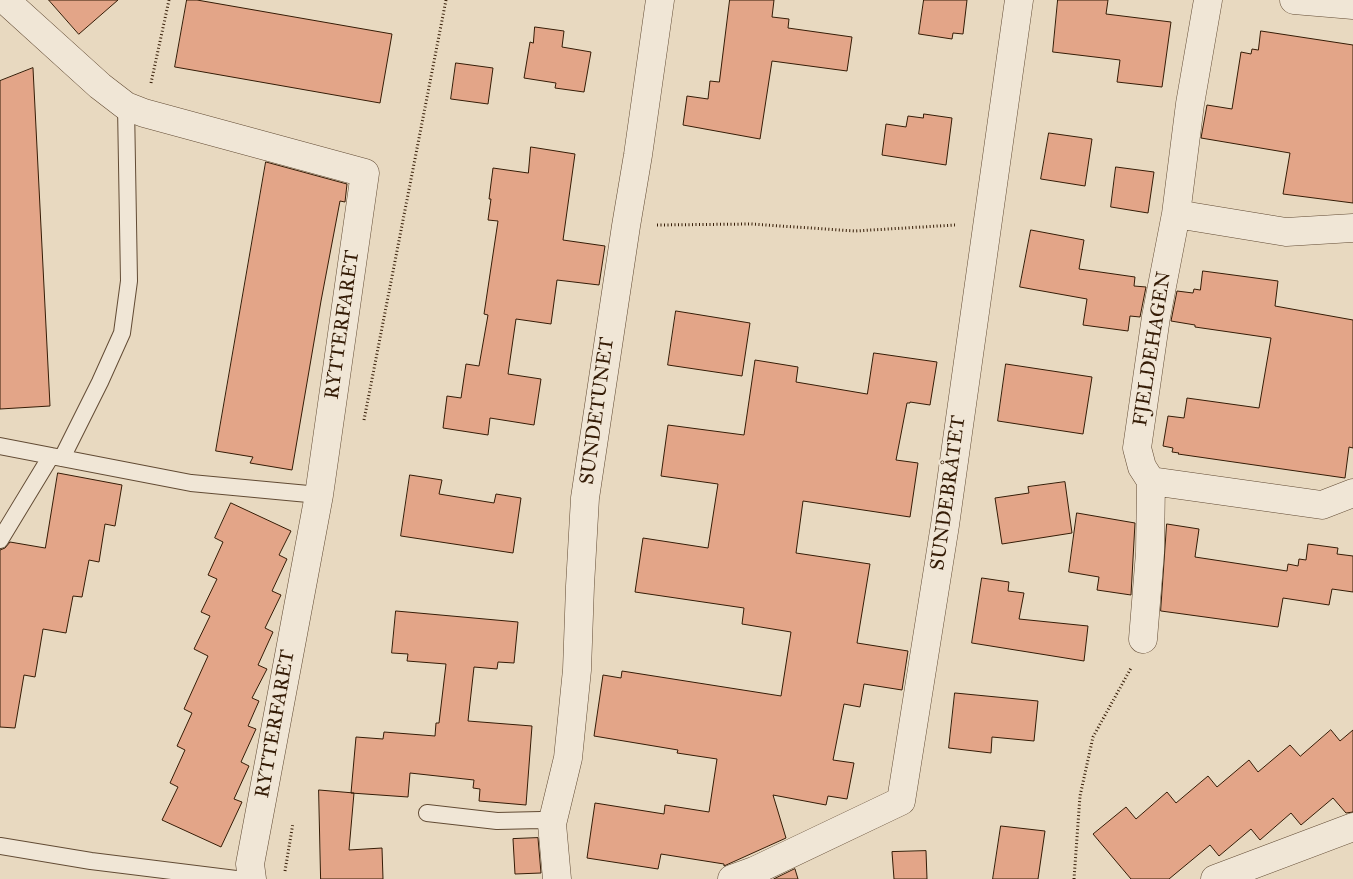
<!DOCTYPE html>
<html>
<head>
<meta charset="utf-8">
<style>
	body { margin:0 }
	canvas { display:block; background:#e8d9c0 }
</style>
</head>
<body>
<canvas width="1353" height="879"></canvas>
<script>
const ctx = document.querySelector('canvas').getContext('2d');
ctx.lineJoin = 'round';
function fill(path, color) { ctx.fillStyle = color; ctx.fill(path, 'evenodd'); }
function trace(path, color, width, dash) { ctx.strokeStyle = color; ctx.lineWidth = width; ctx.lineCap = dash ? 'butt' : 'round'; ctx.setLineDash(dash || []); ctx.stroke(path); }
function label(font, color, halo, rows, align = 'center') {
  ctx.font = font + ' "IM FELL Great Primer",serif'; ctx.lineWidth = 4; ctx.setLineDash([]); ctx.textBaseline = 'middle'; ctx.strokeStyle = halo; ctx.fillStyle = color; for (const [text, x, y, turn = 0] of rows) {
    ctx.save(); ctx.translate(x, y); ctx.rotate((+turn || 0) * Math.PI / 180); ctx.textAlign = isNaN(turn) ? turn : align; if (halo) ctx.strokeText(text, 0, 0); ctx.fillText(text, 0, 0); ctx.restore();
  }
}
const building = new Path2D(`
	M49,0h69l-39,34z
	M187,0h10l195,34 -12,69 -205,-36z
	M730,0h44l-2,17 17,2 -1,9 64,9 -5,34 -75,-10 -12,78 -77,-14 4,-29 21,3 2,-18 9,1z
	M924,0h43l-4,34 -10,-1 -1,6 -33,-5z
	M1058,0h50l-2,14 65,8 -9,65 -45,-5 3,-22 -67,-8z
	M535,27l29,4 -2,16 29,5 -7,40 -29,-4 1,-5 -32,-5 6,-36 3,1z
	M1261,31l92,14v158l-70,-9 7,-41 -89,-15 6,-33 25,4 9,-57 10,2 1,-5 6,1z
	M456,63l37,5 -5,36 -37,-5z
	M33,68l17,338 -50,3v-328z
	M924,114l28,4 -6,47 -64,-10 4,-31 20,3 2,-11 15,2z
	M1049,133l43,6 -7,47 -44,-7z
	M531,147l44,7 -12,86 42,6 -6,39 -42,-5 -6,44 -35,-5 -8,55 33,5 -7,46 -44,-7 -2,17 -45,-7 4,-32 14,2 5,-34 13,2 9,-51 -4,-1 14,-93 -10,-1 3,-21h-2l4,-31 35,5z
	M266,162l81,22 -2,18 -5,-1 -19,100 -29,169 -42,-7 3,-6 -37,-6z
	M1116,167l38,5 -6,41 -37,-6z
	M1031,230l53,10 -5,29 56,8 -1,9 12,1 -6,30 -10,-1 -2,15 -45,-6 4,-26 -67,-12z
	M1203,271l75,10 -3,25 78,14v128l-4,-1 -4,31 -167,-24 1,-1 -7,-1 1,-4 -10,-2 5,-30 16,2 3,-20 72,10 12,-70 -76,-11v-2l-24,-4 6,-30 16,2 1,-4 6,1z
	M676,311l74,12 -8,53 -74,-11z
	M874,353l63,9 -7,43 -20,-3v1h-3l-11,57 22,3 -8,54 -107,-16 -7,52 74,11 -13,79 51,8 -6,39 -38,-6 -4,23 -16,-3 -11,56 21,3 -7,36 -19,-3 -2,9 -53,-10 13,43 -62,28v-2l-63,-10 -3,15 -71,-11 8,-55 69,11 1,-9 44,7 8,-53 -40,-6 1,-3 -84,-14 9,-61 18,3 1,-7 159,25 10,-64 -49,-8 2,-16 -109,-16 8,-54 65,10 10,-64 -57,-8 7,-51 76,10 11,-75 43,7 -2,15 71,12z
	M1006,364l86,13 -9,57 -85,-13z
	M58,473l64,12 -7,41 -10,-2 -6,38 -10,-2 -7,37 -9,-1 -7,37 -23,-4 -8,48 -11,-2 -9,53 -15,-1v-177l5,-2 5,-6 35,6z
	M410,475l32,5 -3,14 55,9 2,-9 25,4 -8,55 -112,-17z
	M1065,482l7,51 -70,11 -7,-46 34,-5 -1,-6z
	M231,503l60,28 -12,24 8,4 -15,32 9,4 -16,33 8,4 -15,33 9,4 -15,29 7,3 -11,25 8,3 -15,33 8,4 -15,33 8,3 -21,45 -59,-27 16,-33 -8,-4 15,-33 -8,-4 15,-33 -8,-4 24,-53 -14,-7 16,-33 -9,-4 16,-33 -9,-4 15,-33 -8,-4z
	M1077,513l58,10 -4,72 -34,-5 2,-13 -30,-5z
	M1167,524l32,5 -4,28 92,14 1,-7 10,2 1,-7 7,1 2,-16 30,4 -1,6 16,2v36l-21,-3 -3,16 -46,-7 -5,29 -117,-16z
	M982,578l27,4 -1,9 16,2 -5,26 69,7 -4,35 -112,-18z
	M396,611l122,11 -4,41 -16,-1 -1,7 -23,-2 -6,54 64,5 -6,79 -47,-4 1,-12 -7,-1 1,-8 -64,-7 -2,24 -57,-4 5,-56 27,2 1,-7 51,4 1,-13h3l7,-59 -39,-3 1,-7 -16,-1z
	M955,693l83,8 -4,40 -42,-4 -1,16 -42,-5z
	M1331,730l9,11 13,-11v82l-7,1 -13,-15 -32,27 -10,-12 -31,27 -9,-11 -32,27 -9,-11 -41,34h-38l-38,-45 33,-27 10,12 31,-27 9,11 32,-27 9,11 32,-27 9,12 32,-27 10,11z
	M319,790l35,3 -5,57 33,-2 1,31h-62z
	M1001,826l44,5 -7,48h-45z
	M538,838l3,35 -26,1 -2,-35z
	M926,851l1,28h-33l-2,-27z
	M795,869l3,10h-24z`);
fill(building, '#e3a588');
trace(building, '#351c06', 1);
const service = new Path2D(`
	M0,446l191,37 128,12
	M62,458l38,-76 22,-49 7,-52 -3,-175
	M0,540l51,-84
	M427,813l70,8 44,-1 11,4
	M0,846l91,15 145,18`);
const minor = new Path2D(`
	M5,0l95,86 26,20 18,7 221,60 -46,322 -69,369 2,15
	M1294,0l59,5
	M1176,214l110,18 67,-4
	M1151,481l171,24 31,-12
	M1143,639l7,-86 1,-72 -9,-14 -5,-19 19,-131 20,-103 14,-110 18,-104
	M557,879l-5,-55 16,-66 9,-88 3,-84 5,-88 41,-272 12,-71 22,-155
	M732,879l22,-8 147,-70 44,-276 74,-525
	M1215,879l138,-52`);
trace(service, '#624b34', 18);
trace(minor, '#624b34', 29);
trace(new Path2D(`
	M151,83l18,-83
	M657,225l94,-1 104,7 100,-6
	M364,420l82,-420
	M285,871l8,-48
	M1074,879l6,-83 13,-59 38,-69`), '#351c06', 3, [1, 2.5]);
trace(service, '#f0e6d6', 16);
trace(minor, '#f0e6d6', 28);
label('20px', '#351c06', '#f0e6d6', [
	["RYTTERFARET",343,325,-82],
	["FJELDEHAGEN",1153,349,-81],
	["SUNDETUNET",598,411,-82],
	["SUNDEBRÅTET",949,493,-82],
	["RYTTERFARET",276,724,-80]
]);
</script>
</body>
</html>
